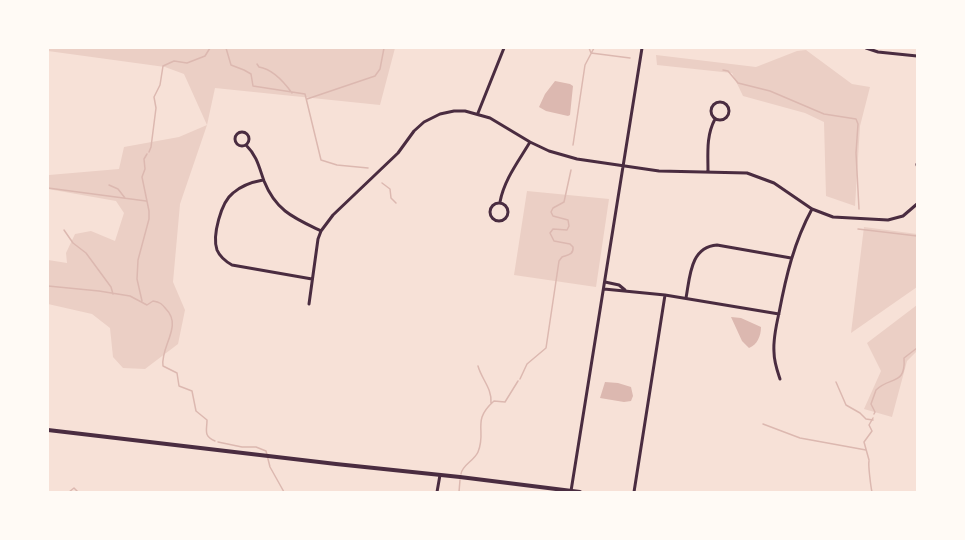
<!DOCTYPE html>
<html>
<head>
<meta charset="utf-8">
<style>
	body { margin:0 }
	#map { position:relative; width:965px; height:540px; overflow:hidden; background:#f7e1d7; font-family:Quicksand,sans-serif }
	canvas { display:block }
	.frame { position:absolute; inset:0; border:49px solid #fffaf5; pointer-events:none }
</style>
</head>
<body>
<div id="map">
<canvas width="965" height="540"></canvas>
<div class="frame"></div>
</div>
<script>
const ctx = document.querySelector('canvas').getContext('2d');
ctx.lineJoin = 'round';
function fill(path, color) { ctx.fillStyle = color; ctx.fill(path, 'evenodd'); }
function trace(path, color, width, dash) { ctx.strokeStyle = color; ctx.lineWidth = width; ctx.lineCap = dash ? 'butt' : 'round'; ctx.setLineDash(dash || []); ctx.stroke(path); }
fill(new Path2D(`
	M48,48h347l-15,57 -165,-17 -8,37 -27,79 -7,78 12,28 -7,34 -33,25 -22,-1 -10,-11 -3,-29 -18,-14 -44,-10v-44l19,3 -1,-10 9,-19 16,-3 24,10 9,-28 -8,-12 -68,-12 1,-14 70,-6 5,-22 55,-10 28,-12 -23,-51 -19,-7 -117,-16z
	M806,50l46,34 18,3 -10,39 -5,80 -29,-10 -2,-74 -19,-9 -62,-17 -11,-23 -75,-8 -1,-10 100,12 41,-16z
	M527,191l82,8 -13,88 -82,-12z
	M864,227l53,7v53l-66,46z
	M917,305v46l-10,10 -15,56 -28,-8 17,-38 -14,-28z`), '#ebcfc5');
fill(new Path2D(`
	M555,81l15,3 3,2 -3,29 -2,1 -22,-5 -7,-4 6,-13z
	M731,317l10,1 20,9c0,9 -4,18 -12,21l-7,-7z
	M605,382l13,1 13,4 2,9 -2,5 -7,1 -24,-4z`), '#dcb8b0');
trace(new Path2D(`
	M226,48l5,17 13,5 7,4 2,12 52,8 16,66 16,5 31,3
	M589,48l2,5
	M591,53l39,5
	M257,64l2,3c14,2 25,15 33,26
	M723,70l5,1 10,12 32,8 54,23 32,5 2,5 -2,29 3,56
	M307,99l68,-23 5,-7 4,-21
	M573,145l12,-80 9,-17
	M149,152l2,-5 5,-39 -2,-11 6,-12 3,-19 11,-5 13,2 18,-7 5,-8
	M382,183l8,6 1,9 5,5
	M109,185l9,4 7,9
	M48,188l98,13
	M858,229l59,7
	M64,230l9,13 13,10 25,34 2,7
	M48,286l51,5 31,5 17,9 6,-4c7,1 9,3 13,8 17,17 -6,38 -3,57l14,7 2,13 13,5 4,20 11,9c0,10 -4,16 8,21
	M142,301l-5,-22 1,-19 11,-41v-8l-7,-34 3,-8 -1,-10 3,-5
	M478,366c4,14 14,22 13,37
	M520,379l7,-15 19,-16 13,-87 3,-4c5,-2 12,-2 11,-10l-3,-3 -16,-3 -4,-8 3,-4 14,1 2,-4 -1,-6 -15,-4 -2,-4 2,-4 11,-6 7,-32
	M836,382l10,23 14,8 6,6 7,1
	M874,414l1,-2 -4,-8 5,-14c14,-14 30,-4 28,-32l13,-10
	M763,424l37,14 66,12
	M218,442l24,5h14l10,4 4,16 14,25
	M869,460l-5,-18 8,-11 -3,-6 4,-7
	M869,461c-1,4 2,27 3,31
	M461,474c1,-9 13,-13 17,-22 9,-21 -7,-31 16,-51l11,1 13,-21
	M69,492l5,-4 4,4
	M459,492l1,-12`), '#dcb8b0', 1.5);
trace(new Path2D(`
	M866,48l12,4 39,4
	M711 111a9 9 0 1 1 18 0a9 9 0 1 1-18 0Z
	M478,113l26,-65
	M235 139a7 7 0 1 1 14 0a7 7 0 1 1-14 0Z
	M246,145c11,11 13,22 18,36 12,30 30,37 57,50
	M917,164v1
	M708,172c0,-19 -2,-36 7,-53
	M263,180c-11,2 -21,5 -30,13 -12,9 -21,43 -16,57 3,7 8,11 15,15l80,14
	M500,202c4,-22 18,-40 30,-60
	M490 212a9 9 0 1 1 18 0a9 9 0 1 1-18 0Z
	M605,282l14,3 6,5
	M604,289l61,6 114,19
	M686,298c4,-21 4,-51 31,-53l74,13
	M309,304l9,-65 3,-8 12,-16 65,-62 16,-22 10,-9 16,-8 14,-3h11l25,7 40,24 19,9 28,8 82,12 88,2 27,10 38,26 21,8 55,3 15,-4 14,-12
	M780,379c-3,-9 -6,-17 -6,-27 -1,-13 2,-26 5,-39 7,-37 15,-71 33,-104
	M571,491l71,-443
	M437,492l3,-17
	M634,492l31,-197`), '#4a2c40', 3);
trace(new Path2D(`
	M48,430l288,34 124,13 120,15`), '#4a2c40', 4);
</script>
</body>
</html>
